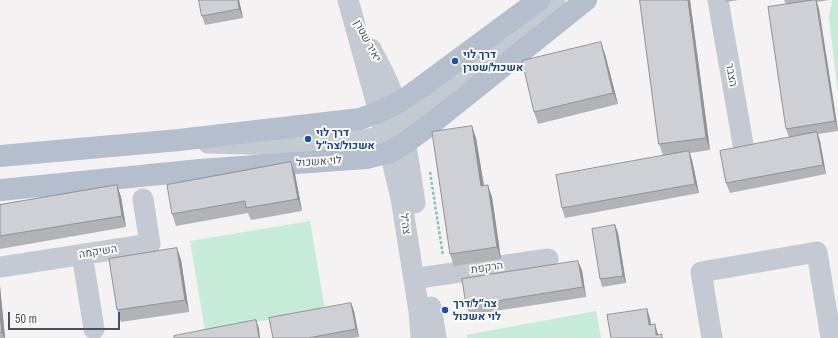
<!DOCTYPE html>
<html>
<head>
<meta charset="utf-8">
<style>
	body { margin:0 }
	#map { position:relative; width:838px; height:338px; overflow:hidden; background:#f4f2f2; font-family:"Archivo Narrow",sans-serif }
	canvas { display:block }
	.scale { position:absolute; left:8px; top:312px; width:112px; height:18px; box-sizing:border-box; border:2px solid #4b525d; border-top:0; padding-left:5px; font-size:12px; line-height:14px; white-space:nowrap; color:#4b525d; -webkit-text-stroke:3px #fff; paint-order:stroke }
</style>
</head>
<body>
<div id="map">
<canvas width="838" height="338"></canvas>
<div class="scale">50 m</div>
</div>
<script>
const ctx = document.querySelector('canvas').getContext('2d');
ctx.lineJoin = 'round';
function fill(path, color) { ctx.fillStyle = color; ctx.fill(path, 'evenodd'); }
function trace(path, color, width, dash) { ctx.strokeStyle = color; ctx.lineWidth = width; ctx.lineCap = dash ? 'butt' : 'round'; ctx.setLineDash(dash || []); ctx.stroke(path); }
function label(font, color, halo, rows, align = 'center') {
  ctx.font = font + ' "Archivo Narrow",Heebo,sans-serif'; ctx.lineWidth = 4; ctx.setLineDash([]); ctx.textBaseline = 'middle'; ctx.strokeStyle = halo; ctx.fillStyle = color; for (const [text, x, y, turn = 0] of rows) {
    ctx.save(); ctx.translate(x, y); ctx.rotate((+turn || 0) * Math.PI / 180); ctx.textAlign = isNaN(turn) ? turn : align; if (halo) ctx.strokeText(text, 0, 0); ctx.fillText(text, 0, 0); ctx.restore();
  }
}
fill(new Path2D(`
	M832,0h6v94l-9,-76z
	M310,221l15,89 -120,21 -15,-90z
	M596,311l5,27h-134l-1,-3z`), '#c6ebd9');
trace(new Path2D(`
	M430,172l13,84`), '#81c6ad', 2.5, [3, 2]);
trace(new Path2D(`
	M348,0l42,152 11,46 18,113 2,27
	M718,0l26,150
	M371,49c6,12 13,24 18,36 15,35 20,80 26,118
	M208,143l78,2 77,-5 22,-4 17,-8 23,-17 102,-83 28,-28
	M82,254l12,75
	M0,267l150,-23 -7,-45
	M426,277l122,-18
	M431,307l5,31
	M712,338l-11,-66 116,-20 14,86`), '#c4cad1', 21);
trace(new Path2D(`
	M0,156l179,-16 181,-21 19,-7 26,-13 134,-99
	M0,190l200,-20 166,-12 24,-6 15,-9 26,-19 155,-124`), '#b5becd', 22);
fill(new Path2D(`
	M239,0l4,18 -38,7 -3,-9z
	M640,0h50l20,150 -20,3 2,7 7,33 -134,25 -3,-10 101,-53 -4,-11z
	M725,0h14l-13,2z
	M784,0h46l-13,2 2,7 19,121v1l-20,3 2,7 6,33 -96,19 -4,-10 63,-46 -3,-8v-125z
	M605,54l13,50 -80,20 -4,-12z
	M476,138l8,48 8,11 9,62 -47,7 -4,-12z
	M295,174l7,37 -51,9 -3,-7 -72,13 -4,-12z
	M117,185l4,12 5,30 -126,22v-44z
	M615,225l3,8 8,50 -24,4 -2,-8z
	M177,248l4,12 8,52 -68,10 -4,-12z
	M582,270l4,27 -116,18 -4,-9z
	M0,286l5,52h-5z
	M351,303l3,8 5,26 -6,1h-80z`), '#b2b3b7');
fill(new Path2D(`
	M238,0h1l4,18 -4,-9z
	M688,0h2l20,150 -4,-12z
	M816,0l3,9 19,122 -3,-10z
	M601,42l4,12 13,50 -5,-11z
	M472,126l4,12 10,60 -5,-12z
	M817,132l3,9 6,33 -3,-9z
	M689,151l3,9 7,33 -4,-9z
	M291,162l4,12 7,37 -4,-12z
	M117,185l4,12 5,30 -4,-11z
	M488,185l4,12 9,62 -4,-12z
	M615,225l3,8 8,50 -3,-7z
	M177,248l4,12 8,52 -4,-12z
	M578,261l4,9 4,27 -3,-10z
	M0,286l5,52h-1l-2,-6 -2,-17z
	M351,303l3,8 5,26 -3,-8z
	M647,309l3,9 3,17 -4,-10z
	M256,320l3,8 1,10h-1z
	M655,324l3,10 1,4 -3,-3z`), '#919295');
const building = new Path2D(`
	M199,0h39l1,9 -37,7z
	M640,0h48l18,138 -47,6z
	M813,0h3l19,121 -49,8 -18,-122z
	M601,42l12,51 -79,19 -12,-51z
	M472,126l9,60 7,-1 9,62 -47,7 -18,-122z
	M817,132l6,33 -97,18 -6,-32z
	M689,151l6,33 -133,24 -6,-33z
	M291,162l7,37 -52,9 -1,-7 -73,13 -5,-29z
	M117,185l5,31 -122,20v-31z
	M615,225l8,51 -23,3 -8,-50z
	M177,248l8,52 -68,10 -8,-51z
	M578,261l5,26 -117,19 -4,-27z
	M351,303l5,26 -48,9h-35l-4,-20z
	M647,309l2,16 6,-1 1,11 6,-1v4h-51l-4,-23z
	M0,315l2,17 -2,1z
	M256,320l3,18h-85v-2z`);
fill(building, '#cfd0d5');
trace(building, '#919295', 1);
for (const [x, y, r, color] of [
	[455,61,4,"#1a4fb4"],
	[308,139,4,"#1a4fb4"],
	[445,310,4,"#1a4fb4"]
]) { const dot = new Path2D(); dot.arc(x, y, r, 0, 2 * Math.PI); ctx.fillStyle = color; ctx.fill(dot); trace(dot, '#fff', 1.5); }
label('11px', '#4b525d', '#fff', [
	["יאיר שטרן",367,41,62],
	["הצבר",731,75,80],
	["לוי אשכול",319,162,-4],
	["צה\"ל",405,224,81],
	["השיקמה",98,252,-9],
	["הרקפת",487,268,-8]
]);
label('bold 11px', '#164399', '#fff', [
	["דרך לוי",463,55],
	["אשכול/שטרן",463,68],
	["דרך לוי",316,133],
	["אשכול/צה״ל",316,146],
	["צה״ל/דרך",453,304],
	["לוי אשכול",453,317]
], 'left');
</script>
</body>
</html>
